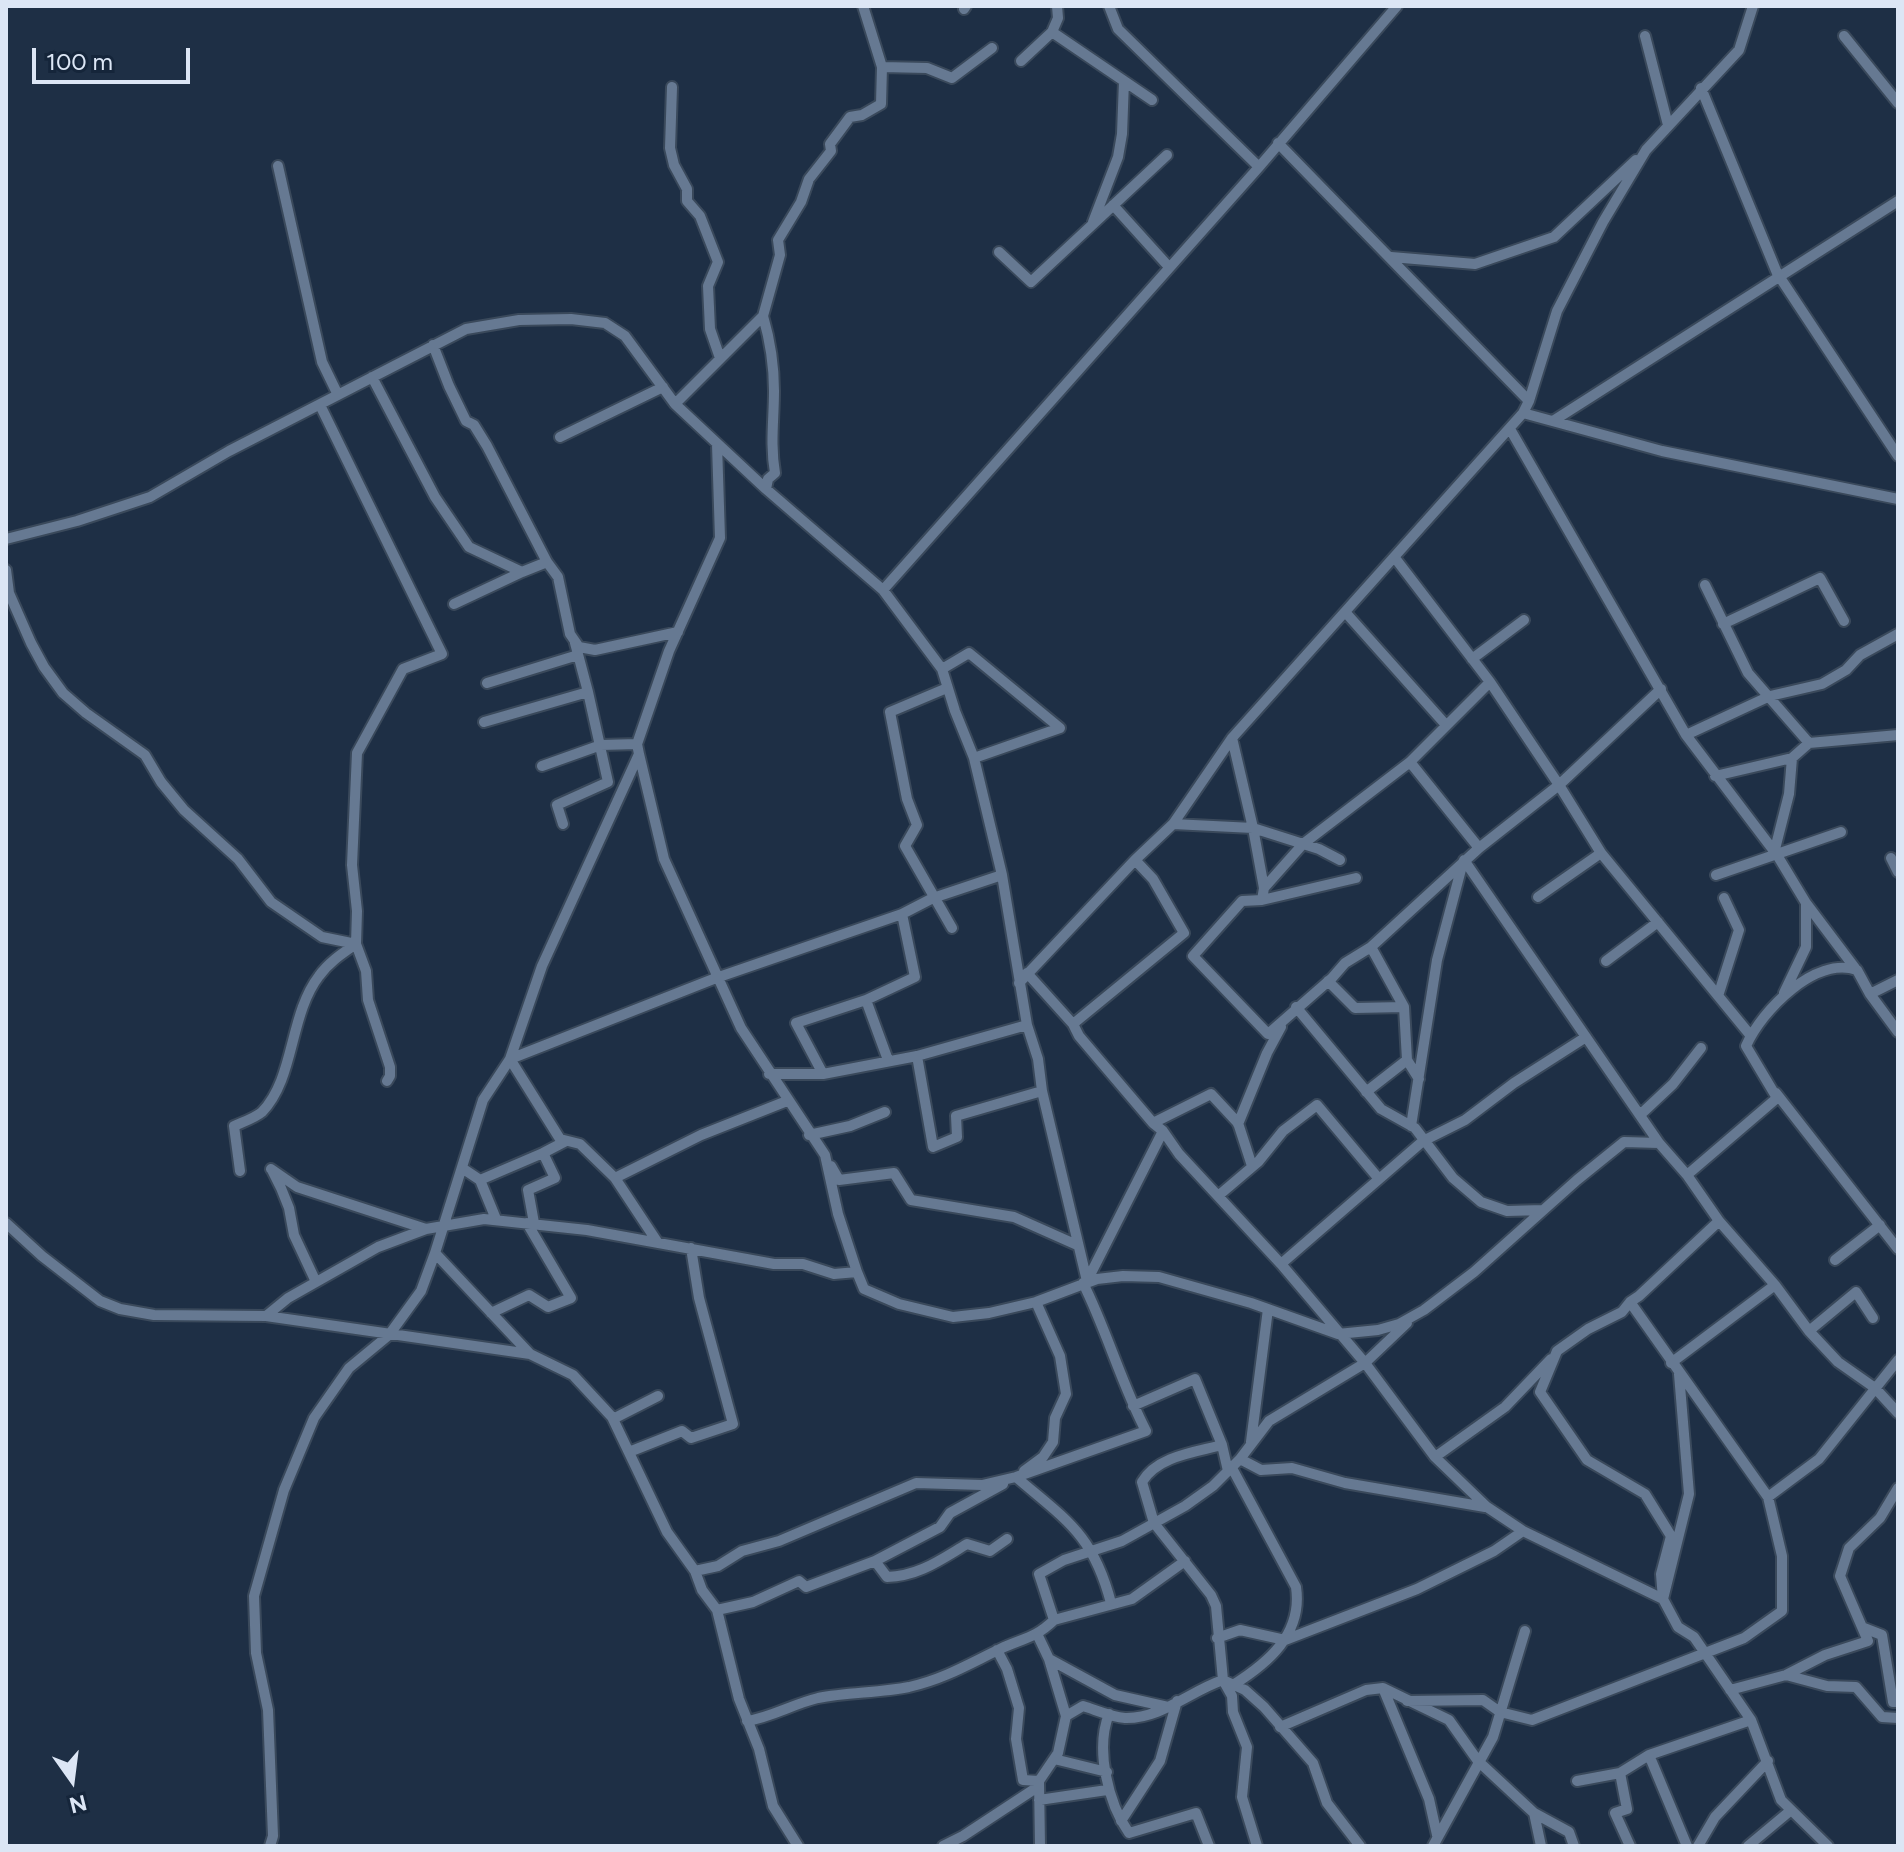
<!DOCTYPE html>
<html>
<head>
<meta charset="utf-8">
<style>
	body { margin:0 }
	#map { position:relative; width:1904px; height:1852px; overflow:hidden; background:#1e2f45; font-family:Figtree,sans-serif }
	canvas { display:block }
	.frame { position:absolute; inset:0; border:8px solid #dce6f5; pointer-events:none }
	.north { position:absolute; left:32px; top:1740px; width:80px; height:80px; -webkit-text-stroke:6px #15253a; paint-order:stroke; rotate:166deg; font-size:22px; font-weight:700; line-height:32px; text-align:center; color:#dce6f5 }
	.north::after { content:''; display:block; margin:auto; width:28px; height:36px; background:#dce6f5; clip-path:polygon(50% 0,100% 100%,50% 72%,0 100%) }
	.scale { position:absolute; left:32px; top:48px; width:158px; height:36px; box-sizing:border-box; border:4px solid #dce6f5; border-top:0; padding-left:10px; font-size:24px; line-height:28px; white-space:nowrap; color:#dce6f5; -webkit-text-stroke:6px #15253a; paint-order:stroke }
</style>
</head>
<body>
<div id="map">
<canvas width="1904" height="1852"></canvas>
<div class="frame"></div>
<div class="north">N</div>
<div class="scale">100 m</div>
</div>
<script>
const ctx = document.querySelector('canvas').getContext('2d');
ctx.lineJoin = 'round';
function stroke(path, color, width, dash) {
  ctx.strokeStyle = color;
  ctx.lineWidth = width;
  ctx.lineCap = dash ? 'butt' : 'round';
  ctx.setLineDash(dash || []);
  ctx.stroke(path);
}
const street = new Path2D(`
	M1109 6 1118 29 1259 167
	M964 9 966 6
	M1052 32 1058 18 1057 6
	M1645 36 1668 125
	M1844 36 1898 103
	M1021 61 1052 32 1152 100
	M882 67 927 68 952 78 992 48
	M672 87 670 148 674 165 687 189V201L700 216 718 262 708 286 710 329 720 358
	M1701 88 1777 273 1898 456
	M1278 143 1529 401
	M278 166 322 362 338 395
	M1113 205 1169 267
	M1093 222 1118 157 1122 134 1124 81
	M999 252 1031 282 1167 155
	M1391 257 1475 264 1554 237 1636 160
	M763 316C770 340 774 366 774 391 774 419 770 444 775 473L768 479 766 489
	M433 345 449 386 466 421 474 425 487 446 547 562
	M372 377 435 497 469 547 522 572 547 562 558 577 570 634 579 647 595 650 678 632
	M675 404 763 316 780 255 778 240 801 202 809 179 831 151 830 144 850 117 862 115 881 104 882 67 863 6
	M1523 413 1662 451 1898 499
	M1553 421 1898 201
	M1510 429 1686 735 1777 855 1806 903 1855 968
	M560 437 663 387
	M6 539 77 521 150 497 229 451 466 329 519 320 571 319 605 323 625 336 675 404 766 489 883 590 1259 167 1397 6
	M1395 558 1490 682 1559 785 1601 853 1751 1036
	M6 570 9 593 31 643 44 667 63 693 86 713 145 755 161 782 184 810 238 859 271 902 322 937 356 944 366 971 368 1000 390 1067V1076L387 1081
	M1705 585 1748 673 1809 743
	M883 590 942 669 955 711 974 758 1002 875 1027 1025 1038 1059 1042 1091 1087 1281
	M454 604 522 572
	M1346 613 1446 725
	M1723 624 1820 578 1844 621
	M1472 659 1524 620
	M942 669 969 653 1060 728 974 758
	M1490 682 1410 762 1303 844 1264 888 1262 900 1242 901 1193 956 1268 1034 1332 978 1345 963 1371 947 1479 848 1559 785 1661 689
	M487 683 578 655
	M947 688 890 712 907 799 917 825 905 846 952 928
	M484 722 588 692 575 643
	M1686 735 1770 696 1822 684 1846 670 1860 655 1898 634
	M1232 738 1253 828 1264 888
	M639 754 664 859 741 1028 825 1155 838 1214 857 1272
	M1410 762 1479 848
	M542 766 601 745 637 744
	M1715 776 1792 758 1809 743 1898 735
	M563 824 557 805 608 782 588 692
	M1173 824 1253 828 1319 849 1340 860
	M1774 853 1789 794 1792 758
	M1891 858 1898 872
	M1464 860 1659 1143
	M1716 875 1841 832
	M1538 897 1601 853
	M1262 900 1356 878
	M1371 947 1404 1007 1407 1060 1419 1079
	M1606 961 1658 922
	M1027 973 1073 1024 1079 1036 1153 1123 1163 1131 1179 1154 1281 1264 1365 1363 1435 1457 1487 1507 1523 1531 1663 1599 1689 1494 1679 1374
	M1328 981 1355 1008 1404 1007
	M1019 983 1135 860 1173 824 1232 738 1523 413 1529 401 1557 311 1603 222 1646 150 1739 50 1753 6
	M1784 993 1806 947V903
	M1870 994 1898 980
	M1718 996 1739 930 1724 898
	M866 1000 888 1060
	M1296 1007 1381 1109 1415 1128 1453 1178 1481 1202 1507 1211 1543 1210
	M1073 1024 1184 933 1153 879 1135 860
	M917 1056 933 1147 957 1137 956 1116 1042 1091
	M510 1059 716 978 902 914 933 898 1002 875
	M510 1059 560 1139 580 1144 615 1178 658 1243
	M769 1074H823L917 1056 1027 1025
	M823 1074 796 1023 866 1000 915 977 902 914
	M1366 1092 1407 1060
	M1776 1093 1898 1249
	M1640 1115 1673 1084 1701 1048
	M1153 1123 1211 1094 1238 1123 1252 1166
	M1238 1124 1267 1053 1281 1027
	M1411 1126 1437 960 1463 862
	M809 1135 850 1126 885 1112
	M831 1166 839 1180 894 1173 911 1200 1014 1217 1077 1245
	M462 1168 480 1180 496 1219
	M271 1169 297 1187 426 1229
	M272 1170 281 1188 289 1208 294 1235 316 1282
	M240 1171 234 1126C243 1122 255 1118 262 1112 295 1078 289 1015 319 976 329 962 343 953 356 944L357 911 352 865 357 753 403 669 442 654 320 405
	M1687 1175 1719 1221 1775 1285 1809 1331 1838 1362 1875 1388 1898 1413
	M615 1178 701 1135 787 1101
	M480 1180 543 1153 566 1141
	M1218 1196 1258 1162 1283 1131 1317 1105 1379 1179
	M1719 1221 1639 1296 1630 1302 1622 1312 1588 1329 1557 1351 1540 1392 1587 1460 1645 1494 1671 1536 1661 1574 1663 1599 1678 1627 1694 1637 1751 1720 1781 1800 1828 1846
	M6 1223 42 1256 100 1301 120 1309 154 1315 266 1316 288 1298 378 1247 426 1229 484 1219 587 1230 774 1264H803L834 1274 857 1272 864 1289 899 1304 953 1317 989 1313 1036 1302 1097 1279 1123 1276 1159 1277 1251 1303 1338 1334 1378 1330 1399 1324 1424 1310 1474 1272 1577 1180 1624 1142 1659 1143 1687 1175 1777 1098 1746 1046C1762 1010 1815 956 1857 970L1870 994 1898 1032
	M534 1223 528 1190 555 1178 543 1153
	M1835 1260 1880 1225
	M1281 1264 1423 1141 1465 1120 1514 1083 1586 1037
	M1087 1281 1163 1131
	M491 1313 529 1295 548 1307 571 1298 527 1223
	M266 1316 530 1354 573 1375 612 1417 667 1532 695 1571 702 1590 717 1610 739 1699 759 1749 773 1806 798 1846
	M1809 1331 1856 1292 1873 1318
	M530 1354 435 1253 483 1100 510 1059 542 966 639 754 637 744 669 651 720 538 717 444
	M1671 1363 1775 1285
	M1133 1406 1195 1379 1222 1445
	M613 1419 658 1396
	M1251 1442 1268 1309
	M629 1452 682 1431 691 1438 733 1424 699 1298 691 1248
	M1435 1457 1505 1407 1551 1359
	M1240 1459 1261 1470 1292 1468 1345 1483 1485 1507
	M1232 1468 1296 1587C1303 1634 1268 1663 1233 1685
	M1024 1471 1043 1457 1053 1442 1055 1418 1066 1394 1060 1356 1036 1302
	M1228 1471 1222 1445C1196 1452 1157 1456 1142 1482L1154 1523 1211 1595 1216 1606 1223 1680 1245 1690 1264 1707 1313 1763 1327 1803 1360 1846
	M1016 1477C1066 1520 1093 1534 1111 1603
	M1768 1497 1819 1459 1898 1360
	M875 1561 887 1577C919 1576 940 1560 967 1544L990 1551 1007 1539
	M695 1571 718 1566 742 1551 779 1541 916 1483 982 1485 1016 1477 1146 1431C1121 1383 1107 1331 1083 1283
	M717 1610 753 1602 799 1581 806 1587 875 1561 940 1527 950 1513 1003 1484
	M1054 1620 1132 1599 1185 1561
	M1864 1628 1882 1635 1893 1702H1898
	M1038 1636 1049 1659 1066 1716 1058 1753 1039 1781 1040 1846
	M1217 1638 1240 1630 1285 1640 1417 1589 1494 1551 1523 1531
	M997 1650 1007 1669 1019 1708 1016 1739 1023 1780 1039 1781
	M1049 1659 1115 1695 1168 1707
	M1786 1675 1827 1686 1856 1687 1882 1717 1898 1718
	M1383 1688 1429 1799 1437 1835
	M1730 1690 1786 1675 1825 1655 1868 1641 1840 1576 1849 1548 1880 1518 1898 1488
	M1407 1701 1483 1700 1500 1712 1532 1720 1744 1638 1782 1611V1556L1768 1497 1630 1302
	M1109 1714C1095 1749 1108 1803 1129 1833L1196 1813 1209 1846
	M1066 1716 1083 1706C1096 1710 1111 1717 1125 1718 1161 1719 1190 1691 1223 1680L1232 1696 1233 1712 1247 1747 1242 1797 1257 1846
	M747 1721C772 1717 793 1704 818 1698 848 1692 879 1693 909 1687 944 1679 969 1664 1000 1649 1023 1638 1034 1639 1054 1620L1039 1574 1064 1560 1122 1541 1185 1506 1213 1486 1240 1459 1269 1421 1365 1363 1407 1323
	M1280 1727 1366 1690 1383 1688 1449 1720 1478 1761 1534 1813 1569 1832 1574 1846
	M1649 1755 1687 1846
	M1054 1759 1107 1772
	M1620 1773 1627 1809 1615 1813 1630 1846
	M1577 1781 1620 1773 1649 1755 1751 1720
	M1039 1800 1107 1790
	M1534 1813 1541 1846
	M1121 1821 1160 1761 1177 1701
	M270 1846 273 1836 268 1710 256 1653 254 1596 284 1490 314 1418 349 1368 389 1335 421 1291 435 1253
	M943 1846 963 1836 1039 1786
	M1433 1846 1493 1737 1525 1631
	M1698 1846 1715 1817 1768 1761
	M1748 1846 1790 1811`);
stroke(street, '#3a495b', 14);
stroke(street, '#667992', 10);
</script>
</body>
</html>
